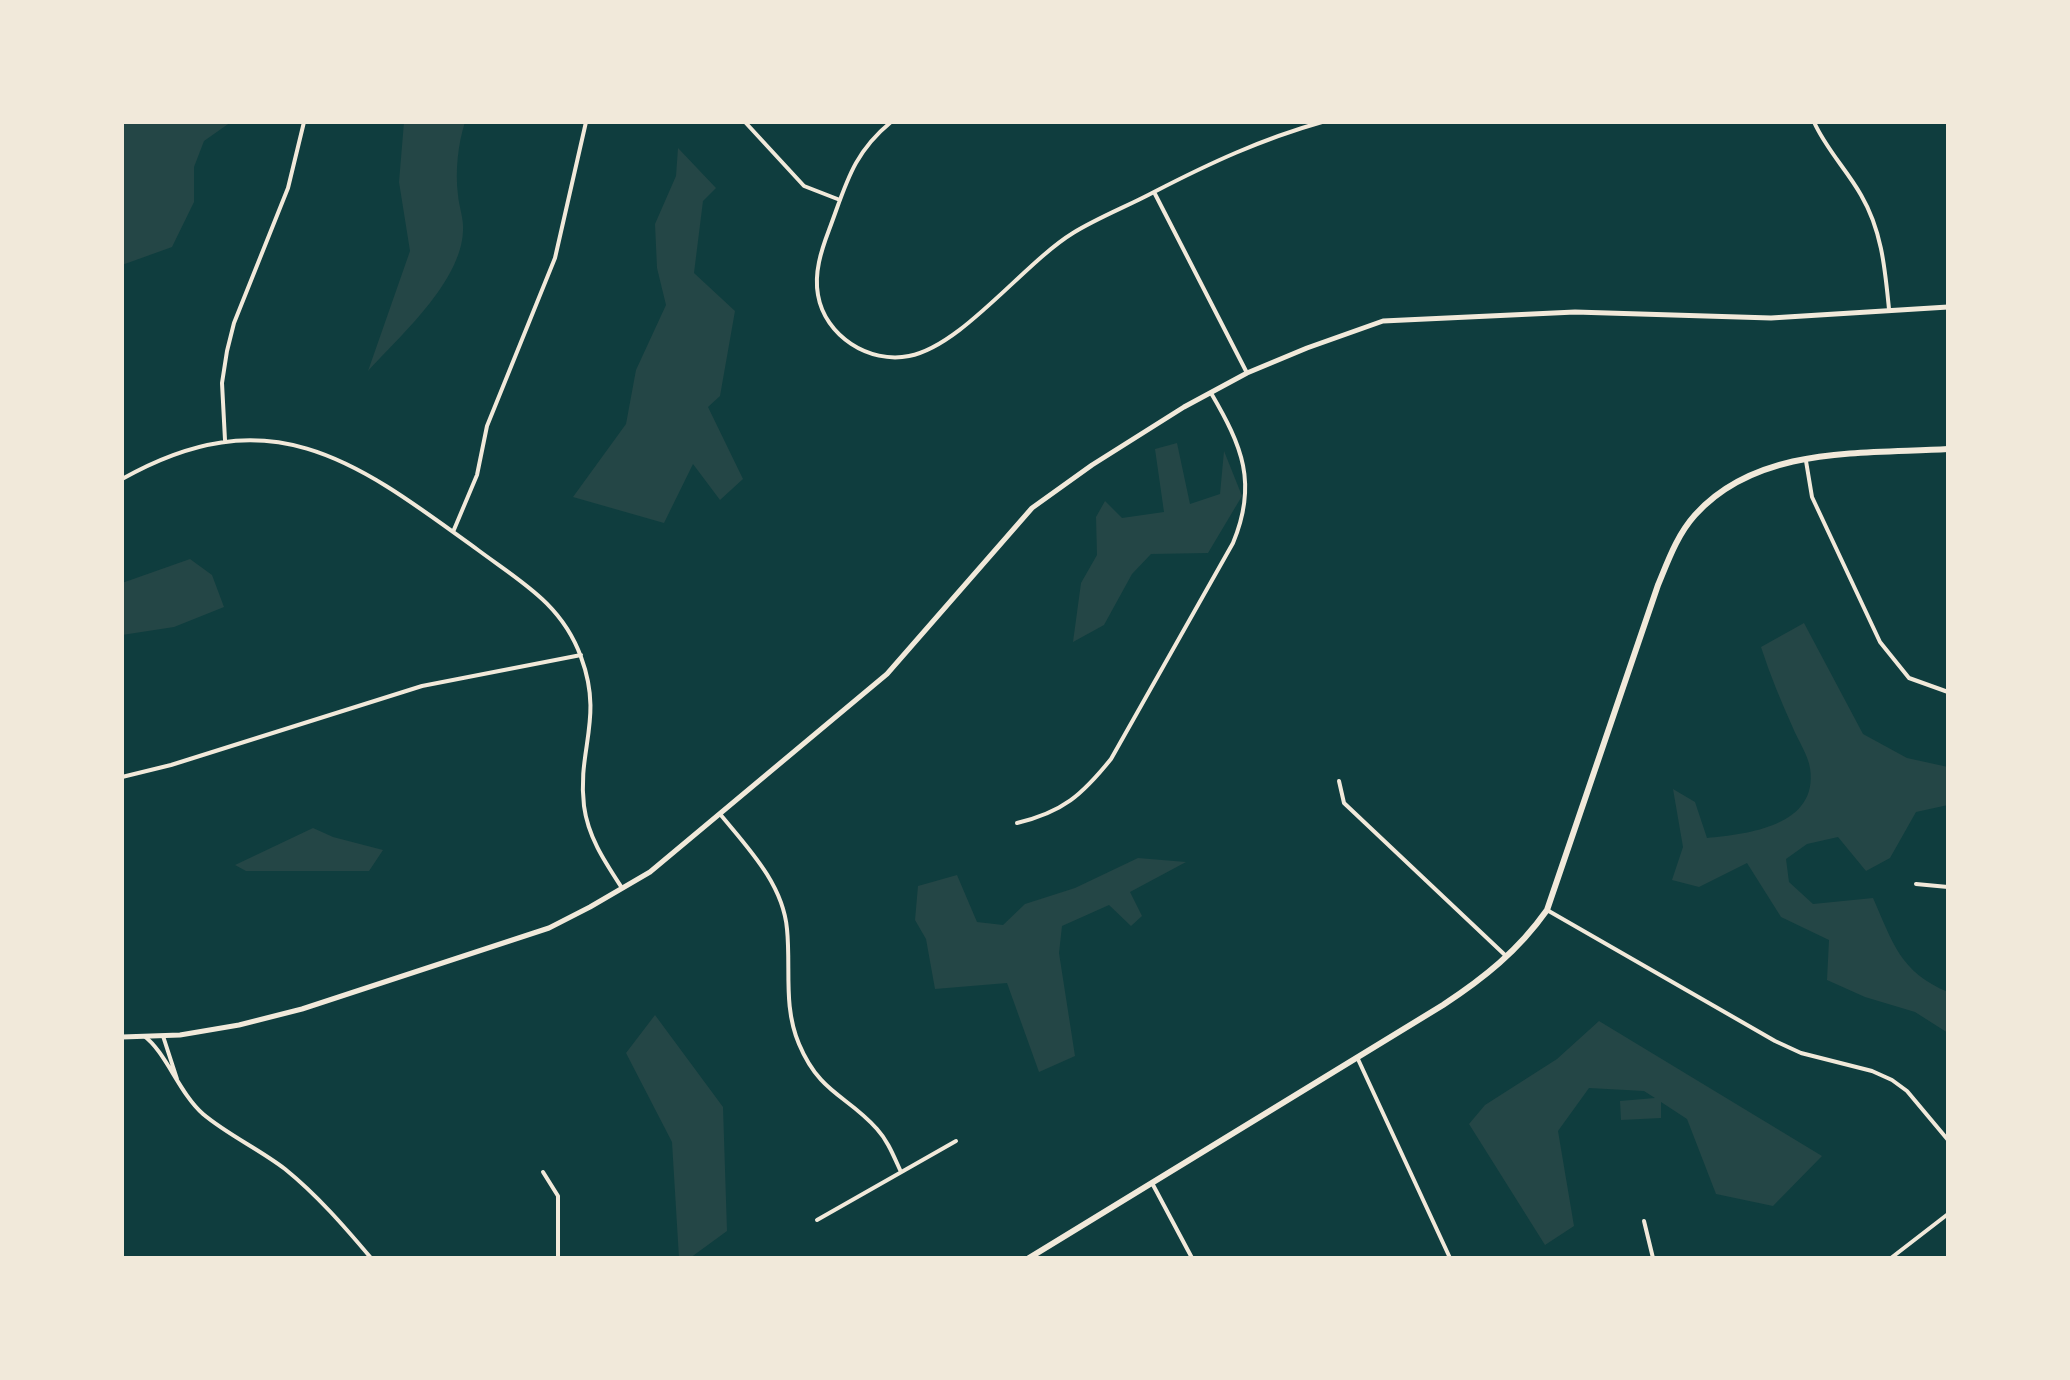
<!DOCTYPE html>
<html>
<head>
<meta charset="utf-8">
<style>
	body { margin:0 }
	#map { position:relative; width:2070px; height:1380px; overflow:hidden; background:#0f3d3e; font-family:"Source Sans 3",sans-serif }
	canvas { display:block }
	.frame { position:absolute; inset:0; border:124px solid #f1e9da; pointer-events:none }
</style>
</head>
<body>
<div id="map">
<canvas width="2070" height="1380"></canvas>
<div class="frame"></div>
</div>
<script>
const ctx = document.querySelector('canvas').getContext('2d');
ctx.lineJoin = 'round';
function paint(path, color) {
  ctx.fillStyle = color;
  ctx.fill(path, 'evenodd');
}
function stroke(path, color, width, dash) {
  ctx.strokeStyle = color;
  ctx.lineWidth = width;
  ctx.lineCap = dash ? 'butt' : 'round';
  ctx.setLineDash(dash || []);
  ctx.stroke(path);
}
paint(new Path2D(`
	M122 122H231L204 141 194 167V202L172 247 122 265Z
	M404 122H465C458 144 455 171 458 195 459 207 464 219 463 231 461 282 400 336 368 371L410 251 399 182Z
	M678 148 716 188 703 201 694 273 735 311 720 396 708 407 743 479 720 500 693 464 664 523 573 497 626 424 636 370 666 305 657 268 655 224 676 176Z
	M1177 443 1190 504 1220 494 1224 451 1242 496 1208 553 1151 554 1132 574 1104 625 1073 642 1081 583 1097 555 1096 517 1105 501 1122 518 1164 512 1155 449Z
	M190 559 212 575 224 607 174 627 122 635V583Z
	M1804 623 1863 734 1907 758 1948 767V805L1916 812 1890 858 1866 871 1838 837 1807 844 1786 859 1789 882 1813 904 1873 898C1893 943 1900 972 1948 992V1033L1915 1012 1865 997 1827 980 1829 940 1781 917 1747 863 1699 887 1672 880 1683 847 1673 789 1695 802 1707 838C1748 834 1819 826 1810 768 1808 755 1798 740 1793 728 1781 701 1770 675 1761 647Z
	M313 828 333 837 383 850 369 871H246L235 865Z
	M1138 858 1186 862 1130 892 1142 916 1131 926 1109 905 1062 926 1059 953 1075 1056 1039 1072 1007 983 935 989 926 939 915 920 918 886 957 875 977 922 1003 925 1025 904 1075 888Z
	M655 1015 723 1107 727 1231 690 1258H679L672 1142 626 1053Z
	M1599 1021 1822 1156 1773 1206 1716 1194 1687 1119 1661 1102V1118L1621 1120 1620 1101 1655 1098 1644 1091 1589 1088 1558 1131 1574 1226 1545 1245 1469 1124 1485 1105 1557 1059Z`), '#244646');
stroke(new Path2D(`
	M745 122 804 186 840 200
	M891 122C852 154 846 185 829 230 821 251 814 273 818 295 825 336 869 364 909 356 962 346 1024 263 1073 233 1099 217 1128 206 1154 192 1210 163 1262 139 1322 122
	M1814 122C1826 149 1847 170 1861 195 1882 231 1885 269 1889 309
	M1154 192 1247 373
	M225 440 222 383 227 351 234 323 288 188 304 122
	M1806 461 1812 497 1880 642 1909 678 1948 692
	M122 479C271 395 356 461 478 550 521 582 562 604 581 657 604 719 577 749 584 806 588 837 605 862 622 888
	M453 532 477 475 487 426 555 258 586 122
	M122 777 171 765 422 686 581 655
	M1339 781 1344 803 1506 956
	M720 814C748 848 783 884 787 929 791 969 783 1006 799 1044 820 1094 847 1095 877 1129 888 1141 894 1157 901 1172
	M1017 823C1063 812 1082 795 1111 759L1233 543C1258 483 1242 446 1211 393
	M1916 884 1948 887
	M1547 910 1775 1041 1801 1053 1872 1071 1892 1080 1907 1091 1948 1140
	M144 1036C166 1052 179 1093 203 1114 228 1135 259 1149 285 1169 317 1195 344 1226 371 1258
	M163 1036 177 1079
	M1357 1057 1450 1258
	M543 1172 558 1196V1258
	M1152 1183 1192 1258
	M817 1220 956 1141
	M1644 1221 1653 1258
	M1891 1258 1948 1214`), '#f1e9da', 4);
stroke(new Path2D(`
	M122 1037 180 1035 239 1025 302 1009 549 928 590 907 650 872 887 674 1032 508 1092 465 1184 407 1247 373 1307 348 1383 321 1575 312 1771 318 1948 307`), '#f1e9da', 5);
stroke(new Path2D(`
	M1029 1258 1443 1005C1484 978 1518 951 1547 910L1658 585C1668 561 1677 535 1695 515 1758 445 1863 454 1948 449`), '#f1e9da', 6);
</script>
</body>
</html>
